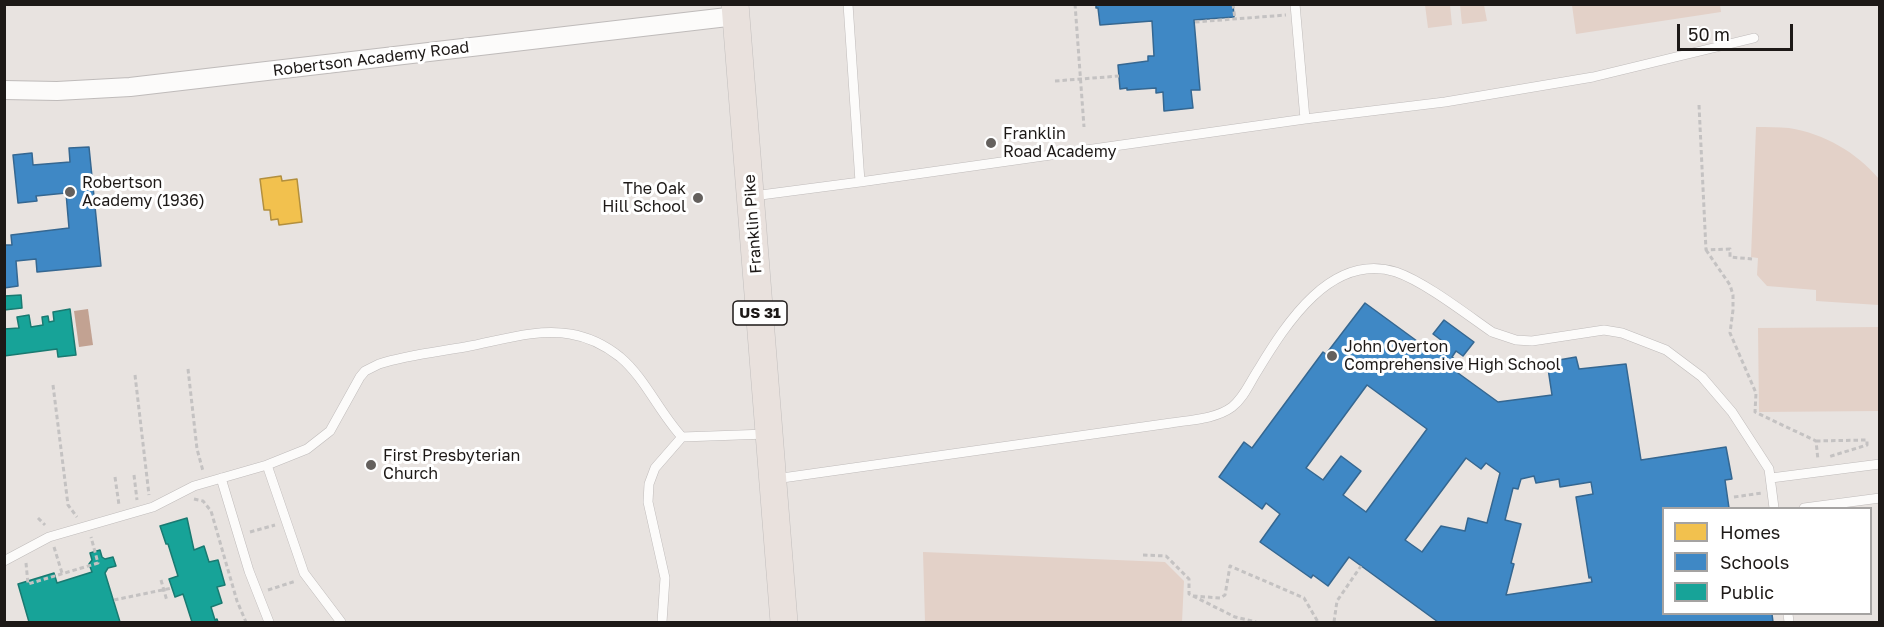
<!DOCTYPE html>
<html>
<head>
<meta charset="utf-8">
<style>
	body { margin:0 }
	#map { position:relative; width:1884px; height:627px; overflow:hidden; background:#e8e3e0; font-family:"Golos Text",sans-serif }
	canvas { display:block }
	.frame { position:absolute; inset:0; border:6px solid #1d1917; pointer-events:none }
	.legend { position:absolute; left:1662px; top:507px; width:210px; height:108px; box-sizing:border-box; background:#fff; border:2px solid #a5a3a2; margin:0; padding:8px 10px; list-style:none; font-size:18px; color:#1d1917 }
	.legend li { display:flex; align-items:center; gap:12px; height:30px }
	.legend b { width:30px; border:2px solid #a5a3a2 }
	.scale { position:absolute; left:1677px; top:24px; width:116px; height:27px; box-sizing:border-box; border:3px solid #1d1917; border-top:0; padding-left:8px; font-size:18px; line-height:21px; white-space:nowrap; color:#1d1917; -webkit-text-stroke:4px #fff; paint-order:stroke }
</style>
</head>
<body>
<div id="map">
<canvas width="1884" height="627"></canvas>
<div class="frame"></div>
<ul class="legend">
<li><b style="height:16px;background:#f2c14e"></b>Homes</li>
<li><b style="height:16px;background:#3f88c5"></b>Schools</li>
<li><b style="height:16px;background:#17a398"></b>Public</li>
</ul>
<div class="scale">50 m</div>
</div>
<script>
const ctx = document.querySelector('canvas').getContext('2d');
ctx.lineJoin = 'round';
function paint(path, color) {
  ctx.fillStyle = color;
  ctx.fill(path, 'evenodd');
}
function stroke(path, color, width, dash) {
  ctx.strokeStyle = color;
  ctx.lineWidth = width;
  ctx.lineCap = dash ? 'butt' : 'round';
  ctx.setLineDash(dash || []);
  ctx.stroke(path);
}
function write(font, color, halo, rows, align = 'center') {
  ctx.font = font + ' "Golos Text",sans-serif';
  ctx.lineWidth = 6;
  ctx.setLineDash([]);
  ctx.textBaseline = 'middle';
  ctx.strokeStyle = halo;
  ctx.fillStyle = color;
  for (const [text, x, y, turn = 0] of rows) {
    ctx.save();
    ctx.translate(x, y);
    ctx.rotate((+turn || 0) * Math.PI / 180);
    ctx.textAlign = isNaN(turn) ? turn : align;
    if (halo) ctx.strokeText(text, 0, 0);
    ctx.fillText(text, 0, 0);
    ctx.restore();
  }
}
paint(new Path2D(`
	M1425 5H1450L1452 25 1428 28Z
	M1460 5H1484L1487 21 1462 24Z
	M1720 5 1721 12 1576 34 1572 5Z
	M1756 127C1767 127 1779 127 1789 128 1825 134 1856 152 1879 179V305L1816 301V290L1767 286 1757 275 1758 258 1751 257Z
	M1879 327V411L1759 412 1758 328Z
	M923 552 1165 562 1184 581 1182 622H925Z`), '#e3d1c8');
paint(new Path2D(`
	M88 309 93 345 79 347 74 311Z`), '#c2a292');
const homes = new Path2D(`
	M281 176 282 181 297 179 302 222 279 225 278 219 271 220 270 210H264L260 179Z`);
paint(homes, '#f2c14e');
stroke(homes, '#b28f3e', 1.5);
const schools = new Path2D(`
	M1096 4H1233L1234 17 1194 20 1200 90H1191L1193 108 1164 111 1163 92 1156 93V88L1127 90V88L1120 89 1118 65 1148 61V56H1154L1152 21 1100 25 1098 8H1096Z
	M89 147 101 266 37 272 36 259 16 261 18 286 4 288V245H12L11 235 69 228 66 193 36 196 37 201 18 203 13 155 32 153 33 165 70 162 69 148Z
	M1365 303 1432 352 1441 340 1433 334 1444 320 1474 342 1463 356 1456 351 1452 357 1464 366 1458 373 1498 402 1552 395 1547 362 1576 357 1579 369 1626 364 1641 460 1726 447 1732 479 1725 480 1729 508H1664V614H1772L1773 622H1438L1349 557 1328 586 1313 575 1311 578 1260 542 1280 514 1266 503 1262 509 1219 477 1244 442 1252 448 1323 352 1326 354ZM1367 385 1427 429 1366 512 1343 495 1361 471 1341 456 1323 480 1306 468ZM1466 458 1481 469 1486 463 1500 473 1487 523 1468 518 1465 531 1441 526 1422 552 1405 540ZM1534 476 1536 483 1559 479 1560 487 1591 482 1593 494 1576 497 1589 578 1591 577 1592 582 1506 595 1514 564 1511 563 1521 524 1505 520 1513 488 1518 489 1521 479Z`);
paint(schools, '#3f88c5');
stroke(schools, '#356791', 1.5);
const public = new Path2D(`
	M21 295 22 308 4 310V296Z
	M70 309 76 355 58 357 57 349 4 356V329L19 328 17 317 29 315 31 327 43 325 42 317 48 316 49 322 54 321 53 312Z
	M187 518 194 550 204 546 209 562 218 560 225 585 217 587 222 603 211 607 215 620 217 619 218 622H192L183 594 175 597 169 579 178 576 168 544H166L160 526Z
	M100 550 102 557 105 559 113 557 116 566 108 568 105 573 120 622H29L18 584 54 573 57 583 92 572 89 564 92 560 90 553Z`);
paint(public, '#17a398');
stroke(public, '#197a71', 1.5);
const lane = new Path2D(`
	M1305 119 1445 102 1593 77 1754 38
	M860 182 1305 119 1295 4
	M753 196 860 182 848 4
	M682 437 767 434
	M267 465 304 573 341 622
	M221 478 249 571 269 622
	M1771 478 1880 464
	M775 479 1171 423C1190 420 1216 419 1232 407 1244 398 1250 382 1258 370 1286 324 1331 252 1396 272 1425 282 1466 314 1492 332L1516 340 1532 341 1604 330 1622 333 1666 350 1702 377 1732 412 1769 469 1774 508
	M1804 508 1880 498
	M4 561 49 537 153 507 194 486 267 465 307 449 330 431 360 377 365 371 379 364C407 355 437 352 465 347 499 341 536 328 570 334 589 337 605 345 620 357 645 378 659 412 682 437L655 468 649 484 648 502 665 578 662 622
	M1788 614 1789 622`);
const street = new Path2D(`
	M4 90 57 91 130 87 736 16`);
const primary = new Path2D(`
	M735 4 784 622`);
stroke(lane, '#bfbbba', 10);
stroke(street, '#bfbbba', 20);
stroke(primary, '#c1bebd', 28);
stroke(new Path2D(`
	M1075 4 1084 127
	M1233 4 1235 19
	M1195 22 1286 15
	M1055 81 1119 76
	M1699 105 1706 250 1730 249V257L1752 259
	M1706 250 1730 285 1733 295V310L1730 333 1756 393 1755 412 1816 441 1818 460
	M188 369 197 449 203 471
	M135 375 149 495
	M53 385 68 505 77 517
	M1816 441 1867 440V445L1828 457
	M134 475 137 500
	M115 477 119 505
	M1734 497 1762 493
	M194 499 203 501 211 511 237 601 246 622
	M38 518 45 525
	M250 532 275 525
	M54 547 62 573
	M1143 555 1166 556 1189 579V594L1235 617 1256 622
	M26 563 28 584 98 563 91 537
	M161 580 167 601
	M268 590 296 581
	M1193 596 1220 598 1225 595 1230 566 1304 598 1318 622
	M114 600 172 588
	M1334 622 1337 601 1361 566`), '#c4c2c2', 3, [4.5, 3]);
stroke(lane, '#fcfbfa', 9);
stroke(street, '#fcfbfa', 18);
stroke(primary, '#e9e1dd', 27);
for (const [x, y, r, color] of [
	[991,143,6,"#64605d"],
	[70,192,6,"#64605d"],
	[698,198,6,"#64605d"],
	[1332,356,6,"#64605d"],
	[371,465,6,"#64605d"]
]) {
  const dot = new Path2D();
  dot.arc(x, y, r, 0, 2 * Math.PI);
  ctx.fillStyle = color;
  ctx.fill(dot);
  stroke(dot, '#fff', 2);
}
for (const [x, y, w] of [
	[760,313,54]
]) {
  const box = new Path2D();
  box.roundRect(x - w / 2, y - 12, w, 24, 4.5);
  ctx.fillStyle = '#fff';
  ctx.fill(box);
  stroke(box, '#1d1917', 1.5);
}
write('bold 15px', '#1d1917', null, [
	["US 31",760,313]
]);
write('16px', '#1d1917', '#fff', [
	["Robertson Academy Road",371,59,-7],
	["Franklin Pike",753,224,-94]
]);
write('16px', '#1d1917', '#fff', [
	["Franklin",1003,134],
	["Road Academy",1003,152],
	["Robertson",82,183],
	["Academy (1936)",82,201],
	["The Oak",686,189,"right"],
	["Hill School",686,207,"right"],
	["John Overton",1344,347],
	["Comprehensive High School",1344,365],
	["First Presbyterian",383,456],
	["Church",383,474]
], 'left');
</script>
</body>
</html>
